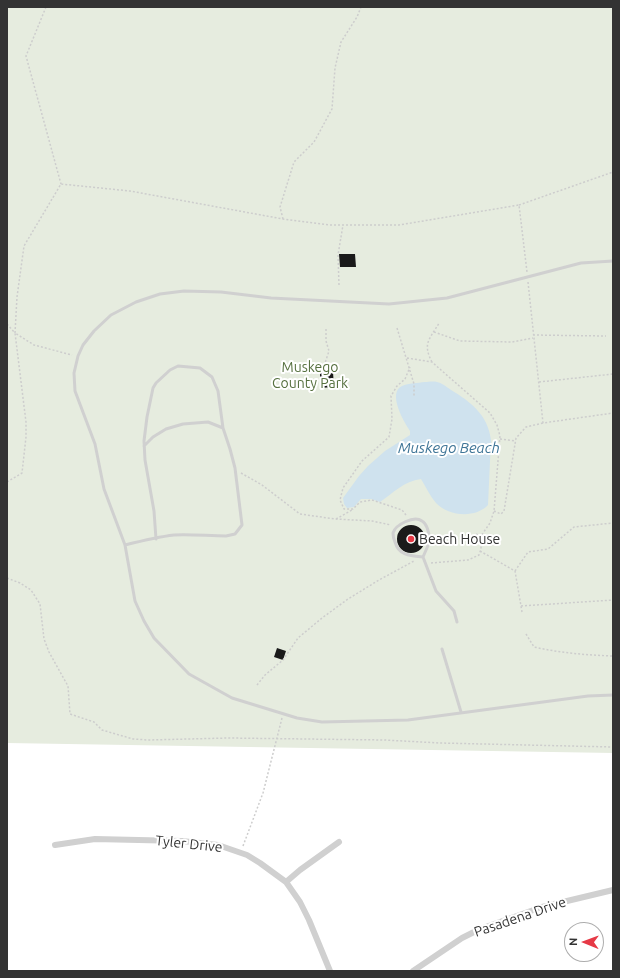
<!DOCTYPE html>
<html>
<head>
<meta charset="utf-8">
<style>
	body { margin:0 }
	#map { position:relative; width:620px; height:978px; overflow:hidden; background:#fff; font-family:Ubuntu,sans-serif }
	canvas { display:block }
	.frame { position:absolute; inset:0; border:8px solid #333; pointer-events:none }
	.north { position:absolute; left:564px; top:922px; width:40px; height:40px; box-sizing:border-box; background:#fff; border:1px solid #adadad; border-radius:50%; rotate:271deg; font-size:11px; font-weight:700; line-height:16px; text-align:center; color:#333 }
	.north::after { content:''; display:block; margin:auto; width:14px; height:18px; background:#e63946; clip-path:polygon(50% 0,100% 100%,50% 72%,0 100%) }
</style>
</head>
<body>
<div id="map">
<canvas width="620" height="978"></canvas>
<div class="frame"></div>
<div class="north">N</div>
</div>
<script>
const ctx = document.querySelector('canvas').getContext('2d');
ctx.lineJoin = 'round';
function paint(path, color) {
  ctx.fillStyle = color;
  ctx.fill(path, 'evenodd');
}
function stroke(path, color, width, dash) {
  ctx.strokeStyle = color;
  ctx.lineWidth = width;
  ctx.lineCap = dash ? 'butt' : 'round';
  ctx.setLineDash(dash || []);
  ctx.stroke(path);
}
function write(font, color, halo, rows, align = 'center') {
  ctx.font = font + ' Ubuntu,sans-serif';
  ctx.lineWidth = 4;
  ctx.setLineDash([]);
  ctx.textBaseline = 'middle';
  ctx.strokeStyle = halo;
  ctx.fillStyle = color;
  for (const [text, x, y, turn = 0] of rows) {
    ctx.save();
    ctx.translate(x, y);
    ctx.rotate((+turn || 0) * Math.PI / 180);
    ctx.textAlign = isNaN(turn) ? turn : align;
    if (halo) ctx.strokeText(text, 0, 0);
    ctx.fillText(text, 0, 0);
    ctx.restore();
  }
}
paint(new Path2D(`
	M7 7H613V753L7 743Z`), '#e6ecdf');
paint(new Path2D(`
	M425 382C428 382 433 381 437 382 442 383 447 387 451 390 471 402 488 415 491 440L488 505C476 518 449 517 436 503 430 496 426 487 421 479 404 481 393 493 380 502L371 499H361L354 507 347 508 344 504 343 498 359 476 368 466 385 451 410 435V431C404 422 387 393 402 386 409 383 417 383 425 382Z`), '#cfe2ee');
paint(new Path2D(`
	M339 254H355L356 267H340Z
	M320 372H333L334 387 320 388Z
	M397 539a14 14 0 1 1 28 0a14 14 0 1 1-28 0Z
	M277 648 286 651 283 660 274 657Z`), '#1a1a1a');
stroke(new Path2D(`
	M46 7 26 56 61 184
	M519 205 613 172
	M283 219 280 207 294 162 314 142 332 109 335 68 341 42 357 17 361 7
	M528 282 543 423 613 413
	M339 285 338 255 343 225
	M7 324 15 333
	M397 328 414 384V396
	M326 329V341L329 351 325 363 326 372
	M434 332 460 341 512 342 533 338
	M15 333 17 297 24 246 61 184 130 191 283 219 329 225H399L519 205 527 272
	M533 335 606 336
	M407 358 432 362 441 370 490 413 497 425 500 436 494 511 490 523 481 536
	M432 362C422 343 430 339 439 323
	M539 382 613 374
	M500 439 516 441
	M241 473 262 485 300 514 335 519 372 521 391 525
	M7 482 22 473 26 437V422L15 333 34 345 72 355
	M494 511 501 514 504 511 516 438 526 427 543 423
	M406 515 402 510 372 500 360 502 353 509H344L340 500 343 488 362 461 389 437 392 419 391 396 397 386 405 379 410 367
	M336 519 352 510
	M480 551 515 571 522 612
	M431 563 468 560 479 555 481 549V536L476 534
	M515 571 528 552 548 549 574 527 613 523
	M7 578 20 583 31 590 40 604 44 639 49 652 68 686 70 714 94 722 102 730 133 739 148 740 229 738 384 740 440 743 613 747
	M521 606 613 600
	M526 634 534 647C560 653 586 655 613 656
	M257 685 265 675 283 660 298 638 322 618 348 599 379 580 414 561
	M243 846 263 793 282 718`), '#cdcdcd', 1.5, [2, 2]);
stroke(new Path2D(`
	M613 261 581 263 447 298 389 304 271 298 221 292 184 291 160 294 136 302 111 315 94 331 83 345 78 356 74 373 75 391 95 444 104 489 125 545 135 601 144 621 154 638 189 674 232 698 297 718 322 722 408 720 588 696 613 695
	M144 446 153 437 166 429 183 424 208 422 223 428
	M125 545C141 541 157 537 174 535 191 534 209 536 226 536L235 534 242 525 235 468 230 449 223 428 218 391 212 377 200 368 178 366 170 370 156 383 153 388 147 417 144 441 145 460 154 511 156 539
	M423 557C411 556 399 556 395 542 394 540 393 536 393 533 395 525 414 515 422 521 428 524 429 535 430 541L423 557 436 591 454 611 457 622
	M442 649 461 712`), '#d0d0d0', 3);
stroke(new Path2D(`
	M55 845 95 839 182 841 218 845 247 855 260 863 286 882 300 902 309 920 330 971
	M286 882 300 870 339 842
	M413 971 462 938 480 929 542 907 613 890`), '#d0d0d0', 6);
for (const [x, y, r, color] of [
	[411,539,4,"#e63946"]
]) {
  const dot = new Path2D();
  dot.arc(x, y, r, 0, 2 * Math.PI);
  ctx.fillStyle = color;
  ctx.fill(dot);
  stroke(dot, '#fff', 1.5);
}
write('14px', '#56703f', '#fff', [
	["Muskego",310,367],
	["County Park",310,383]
]);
write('14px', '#333', '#fff', [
	["Beach House",419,539]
], 'left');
write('14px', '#333', '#fff', [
	["Tyler Drive",189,844,6],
	["Pasadena Drive",520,917,-19]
]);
write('italic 15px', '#3f7597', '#fff', [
	["Muskego Beach",449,448]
]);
</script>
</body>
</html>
